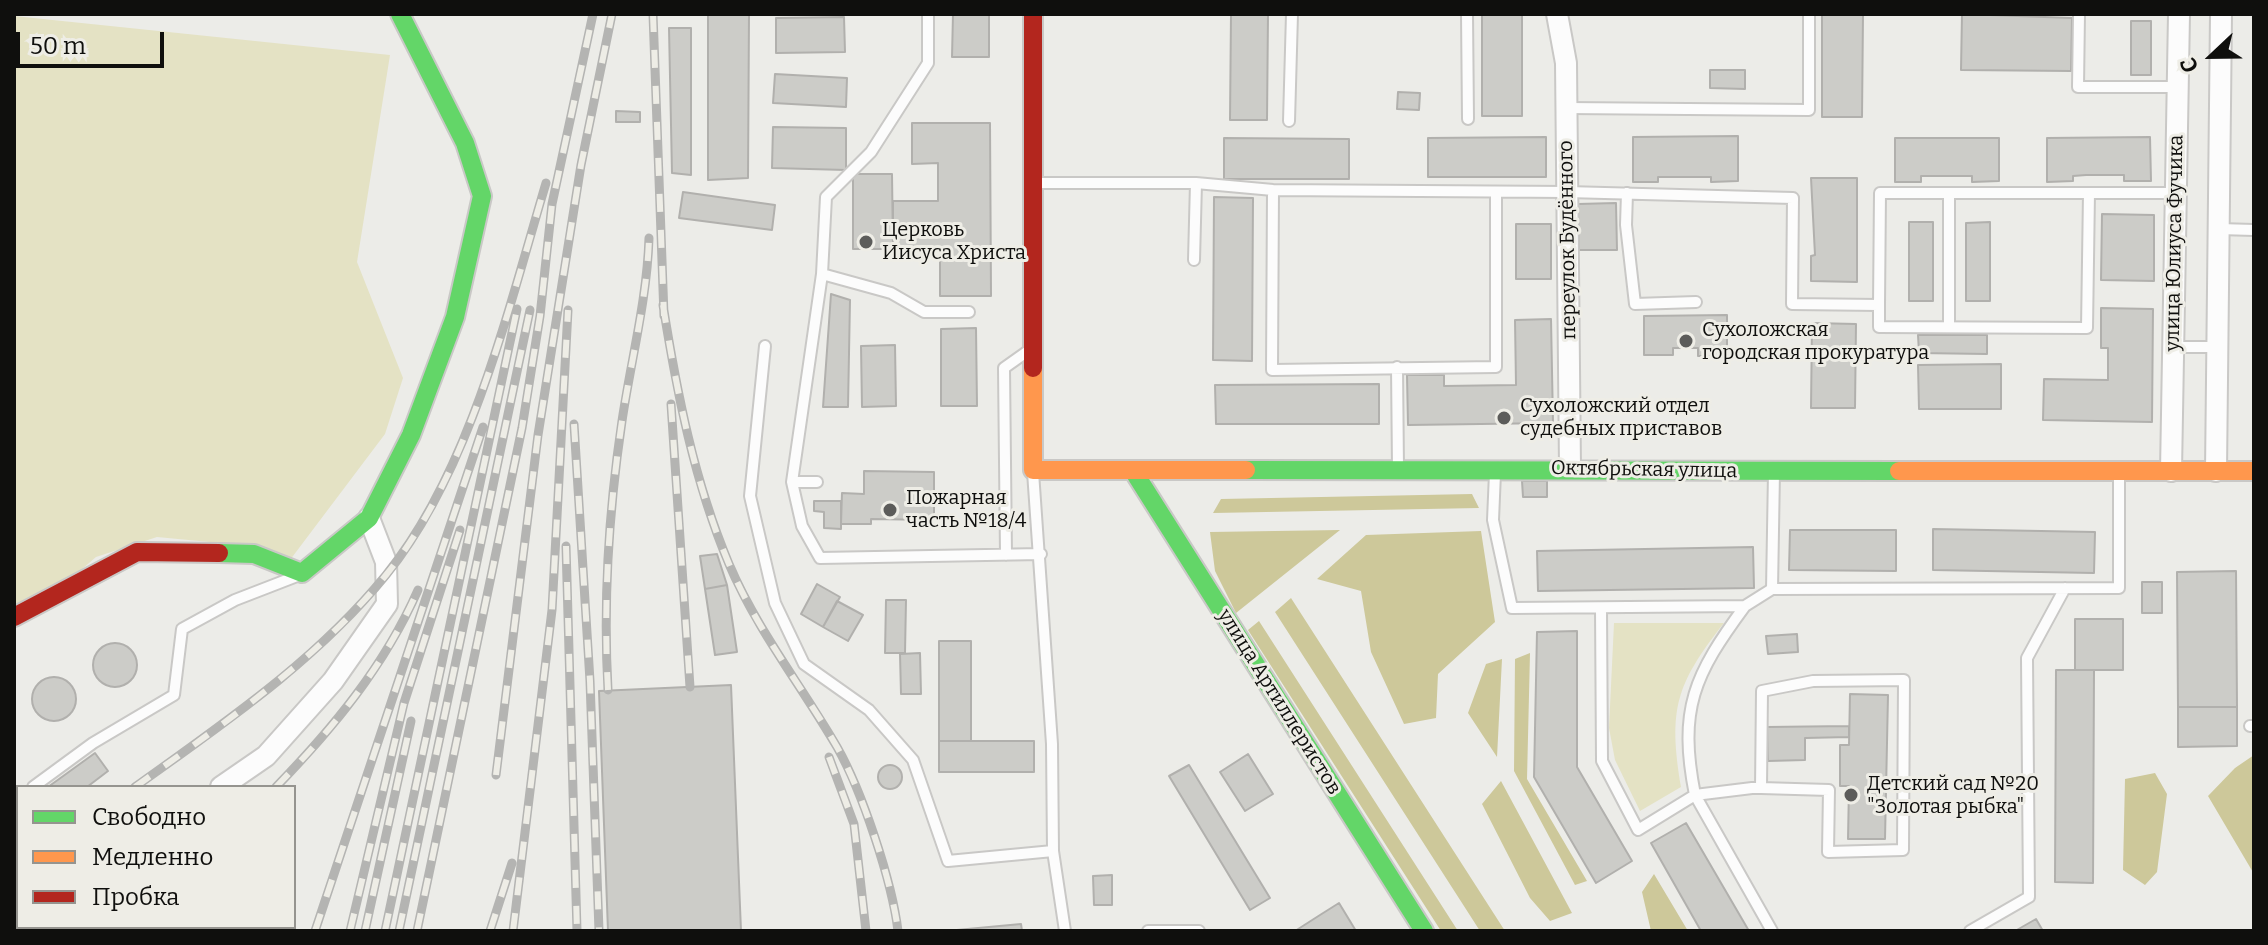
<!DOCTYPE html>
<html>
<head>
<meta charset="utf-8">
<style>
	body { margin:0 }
	#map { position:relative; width:2268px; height:945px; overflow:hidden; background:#ecece8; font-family:Bitter,serif }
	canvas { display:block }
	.frame { position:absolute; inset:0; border:16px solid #0f0f0d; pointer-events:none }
	.legend { position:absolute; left:16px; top:785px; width:280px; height:144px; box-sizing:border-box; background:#eeede6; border:2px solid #95948f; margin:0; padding:10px 14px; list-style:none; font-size:24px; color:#0f0f0d }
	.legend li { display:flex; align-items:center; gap:16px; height:40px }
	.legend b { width:40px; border:2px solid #95948f }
	.north { position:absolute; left:2172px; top:16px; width:80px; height:80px; -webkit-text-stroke:6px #eeede6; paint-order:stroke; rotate:248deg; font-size:22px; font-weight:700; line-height:32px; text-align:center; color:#0f0f0d }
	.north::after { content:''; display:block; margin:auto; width:28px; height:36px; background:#0f0f0d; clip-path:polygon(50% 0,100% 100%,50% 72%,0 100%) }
	.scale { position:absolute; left:16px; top:32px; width:148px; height:36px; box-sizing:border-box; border:4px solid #0f0f0d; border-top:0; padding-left:10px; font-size:24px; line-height:28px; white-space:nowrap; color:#0f0f0d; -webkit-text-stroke:6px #eeede6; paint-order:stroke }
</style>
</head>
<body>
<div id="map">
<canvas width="2268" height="945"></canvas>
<div class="frame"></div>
<ul class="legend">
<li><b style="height:10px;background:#63d668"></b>Свободно</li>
<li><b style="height:10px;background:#ff974d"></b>Медленно</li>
<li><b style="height:10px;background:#b3261e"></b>Пробка</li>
</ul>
<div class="north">С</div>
<div class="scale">50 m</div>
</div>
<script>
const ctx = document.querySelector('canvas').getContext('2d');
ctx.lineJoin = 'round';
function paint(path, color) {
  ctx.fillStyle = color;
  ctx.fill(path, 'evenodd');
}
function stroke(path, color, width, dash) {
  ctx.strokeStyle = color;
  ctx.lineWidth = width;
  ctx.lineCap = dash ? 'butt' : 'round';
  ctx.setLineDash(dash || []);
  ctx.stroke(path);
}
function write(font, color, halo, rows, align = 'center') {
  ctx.font = font + ' Bitter,serif';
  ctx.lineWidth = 6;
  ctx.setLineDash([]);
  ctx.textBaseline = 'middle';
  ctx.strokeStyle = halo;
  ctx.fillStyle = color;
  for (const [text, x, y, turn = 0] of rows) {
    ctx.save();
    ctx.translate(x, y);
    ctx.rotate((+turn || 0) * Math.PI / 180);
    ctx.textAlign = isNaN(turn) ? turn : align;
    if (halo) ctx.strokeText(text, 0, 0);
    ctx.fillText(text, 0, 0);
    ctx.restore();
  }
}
paint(new Path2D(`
	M14 16 390 55 357 262 403 378 385 434 290 560 241 545 157 537 96 557 74 576 14 609Z
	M1614 623H1724C1676 684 1668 709 1681 787L1640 811 1615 760 1609 728Z`), '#e4e2c4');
paint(new Path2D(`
	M1472 494 1479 508 1213 513 1221 499Z
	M1340 530 1236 613 1215 571 1210 532Z
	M1481 531 1495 622 1438 674 1436 718 1404 724 1371 652 1361 591 1317 579 1366 535Z
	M1291 598 1505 931H1480L1275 612Z
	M1259 621 1458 931H1441L1248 630Z
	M1530 653 1527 779 1587 881 1575 885 1514 771 1515 659Z
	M1502 659 1497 757 1468 713 1486 664Z
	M2254 755V874L2208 796 2235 768Z
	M2155 773 2167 794 2157 872 2145 885 2123 870 2125 779Z
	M1501 781 1572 913 1550 921 1530 898 1482 804Z
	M1654 874 1688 931H1651L1642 892Z`), '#cdc89a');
const building = new Path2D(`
	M708 14H749L748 178 708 180Z
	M953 14H989V57H952Z
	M1231 14H1268L1267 120H1230Z
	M1482 14H1522V116H1482Z
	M1822 14H1863L1862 117H1822Z
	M1962 14 2072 18 2071 71 1961 70Z
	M844 17 845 52 776 53V18Z
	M2131 21H2151V75H2131Z
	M669 28H691V175L672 173Z
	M1710 70H1745V89L1710 88Z
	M775 74 847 78 846 107 773 103Z
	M1398 92 1420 93 1419 110 1397 109Z
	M616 111 640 112V122H616Z
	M912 123H990L991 296H940V249H893V201H938V163L912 164Z
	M773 127 846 128V170L772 168Z
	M1738 136V181L1711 182V177H1658V182H1633V137Z
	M1546 137V177H1428V138Z
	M2150 137 2151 181H2124V175H2086L2073 176V181L2047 182V138Z
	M1224 138 1349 139V179H1224Z
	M1895 138H1999V181L1972 182V176H1921V182H1895Z
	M853 174H892L893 249H853Z
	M1811 178H1857V282L1811 281V256L1815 255Z
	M683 192 775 205 772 230 679 218Z
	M1214 197 1253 198 1252 361 1213 360Z
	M1616 203 1617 250H1579L1578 204Z
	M2102 214 2154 215V281L2101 280Z
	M1909 222H1933V301H1909Z
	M1990 222V301H1966V223Z
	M1516 224H1551V279H1516Z
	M831 294 850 300 848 407H823Z
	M2101 308 2153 309 2152 422 2043 420 2044 379 2108 380V348H2101Z
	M1727 315V356H1698V348H1673V355H1644V316Z
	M1551 319 1553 423 1408 425 1407 375H1444V386L1516 385 1515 320Z
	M1812 323 1856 324 1855 408H1811Z
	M976 328 977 406H941V329Z
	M1918 335H1987V354L1919 353Z
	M895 345 896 406 862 407 861 346Z
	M2001 364V409H1919L1918 365Z
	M1379 384V424H1216L1215 385Z
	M864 471 934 472V520L871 519V524H841L842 493 864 494Z
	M1522 481H1547V497H1523Z
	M814 501H841V529L824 528V512L814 511Z
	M1933 529 2095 532 2094 573 1933 570Z
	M1790 530H1896V571L1789 570Z
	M1753 547 1754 588 1538 591 1537 551Z
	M717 554 727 585 705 589 700 556Z
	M2236 571 2237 707H2178L2177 572Z
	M2142 582H2162V613H2142Z
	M817 584 840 597 823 627 801 614Z
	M727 585 737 652 715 655 705 589Z
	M886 600H906L905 653H885Z
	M837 601 863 615 848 641 823 627Z
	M2075 619H2123V670H2075Z
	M1577 631V767L1632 861 1596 883 1534 777 1537 632Z
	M1797 634 1798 652 1768 654 1766 636Z
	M939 641H971V741H939Z
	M93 665a22 22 0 1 1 44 0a22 22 0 1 1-44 0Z
	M920 653 921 694H901L900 654Z
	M2056 670H2094L2093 883 2055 882Z
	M32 699a22 22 0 1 1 44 0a22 22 0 1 1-44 0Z
	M731 685 741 931H608L599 691Z
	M1850 694 1888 695 1885 839H1848L1849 786H1840V745H1849Z
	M2178 707H2237V746L2178 747Z
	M1849 726V737L1805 738V760L1768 761 1767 727Z
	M939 741H1034V772H939Z
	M95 753 108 771 87 787H48Z
	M1248 754 1273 794 1245 811 1220 772Z
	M878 777a12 12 0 1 1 24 0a12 12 0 1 1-24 0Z
	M1189 765 1270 898 1250 910 1169 776Z
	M1686 823 1749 931H1701L1651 843Z
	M1112 875V905H1094L1093 876Z
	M1339 903 1356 931H1295L1320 915Z
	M2036 919 2043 931H2015Z
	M1021 924 1022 931H946Z`);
paint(building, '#ccccc8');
stroke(building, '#b1b0ad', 2);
const lane = new Path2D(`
	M928 14V63L871 152 826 197 822 274 792 482 802 526 820 558 1041 554
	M1467 14 1468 119
	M2079 14 2078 87H2178
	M1566 108 1809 110V14
	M1289 121 1292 14
	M1037 183H1196L1273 190 1567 192 1793 198 1792 304 1879 305 1880 193H2176
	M1273 190 1272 370 1496 367V192
	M1627 193 1626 225 1635 304 1696 302
	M2219 229 2254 230
	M1194 260 1196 183
	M822 274 891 293 924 312H969
	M1879 305V327L2087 328 2089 193
	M1949 327V194
	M765 346 750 496 775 603 804 664 869 710 913 760 948 861 1053 851
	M2173 347H2218
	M1397 367 1398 468
	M1033 472 1052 744 1053 851 1065 931
	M1774 472 1772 589 2119 588V473
	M1495 473 1493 520 1512 608 1745 606 1772 589
	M792 482H817
	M1006 555 1004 368 1028 351
	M1745 606C1694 675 1678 709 1695 795L1752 788H1761L1829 790 1828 852 1903 850 1904 680 1813 681 1762 691 1761 788
	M1601 609 1602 761 1638 830 1695 795 1772 931
	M2250 726H2254
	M33 787 93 743 174 695 182 629 235 600 297 576
	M14 801 18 798
	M1148 931H1199
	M1970 931 2029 897 2027 658 2065 588`);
const street = new Path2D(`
	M1557 14 1566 63 1570 468
	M2171 471 2179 14
	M2216 471 2221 14
	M221 787 266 756 333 681 387 604 386 562 369 518
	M48 931 52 927`);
const fast = new Path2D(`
	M1246 470 1899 471
	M1134 472 1424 931
	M219 553 254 554 302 573 369 518 411 435 455 317 482 196 465 143 400 14`);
const slow = new Path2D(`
	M1033 368V470H1246
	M1899 471H2254`);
const jam = new Path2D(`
	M1033 14V368
	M14 617 137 552 219 553`);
stroke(lane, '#c9c8c6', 14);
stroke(street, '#c9c8c6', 24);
stroke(fast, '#c9c8c6', 22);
stroke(slow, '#c9c8c6', 22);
stroke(jam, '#c9c8c6', 22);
stroke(lane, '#fcfcfc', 10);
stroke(street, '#fcfcfc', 20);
stroke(fast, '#63d668', 18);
stroke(slow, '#ff974d', 18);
stroke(jam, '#b3261e', 18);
const rail = new Path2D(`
	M653 14 664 316
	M663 305C677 393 694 481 729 564 757 630 801 685 837 747 862 791 892 881 898 931
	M671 404 690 687
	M574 424 590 681 599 931
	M566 546 577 931
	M608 690C603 601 609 509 622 421 631 360 647 300 649 238
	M829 757 854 824 866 931
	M496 775 538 435 581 165 612 14
	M135 787C224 723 316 661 386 575 470 472 508 310 546 183
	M276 787C333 728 384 667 418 590
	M14 875 18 872
	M95 931 101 927
	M135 931 139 927
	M315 931 483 427
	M350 931 404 703 460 530
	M365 931 411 721
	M385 931 517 309
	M399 931 530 310
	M417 931 522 428 540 316 552 204 593 14
	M490 931 512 863
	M513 931 552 610 568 310`);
stroke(rail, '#b4b4b2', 9);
stroke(rail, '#eeede6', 6, [18]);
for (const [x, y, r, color] of [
	[866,242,8,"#5c5c5a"],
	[1686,341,8,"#5c5c5a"],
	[1504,418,8,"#5c5c5a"],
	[890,510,8,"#5c5c5a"],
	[1851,795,8,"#5c5c5a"]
]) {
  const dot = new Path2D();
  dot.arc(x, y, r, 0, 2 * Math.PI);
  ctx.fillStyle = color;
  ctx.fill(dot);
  stroke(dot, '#eeede6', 3);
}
write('20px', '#0f0f0d', '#eeede6', [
	["Церковь",882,230],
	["Иисуса Христа",882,253],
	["Сухоложская",1702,330],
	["городская прокуратура",1702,353],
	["Сухоложский отдел",1520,406],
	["судебных приставов",1520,429],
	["Пожарная",906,498],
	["часть №18/4",906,521],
	["Детский сад №20",1867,784],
	["\"Золотая рыбка\"",1867,807]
], 'left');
write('20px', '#0f0f0d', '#eeede6', [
	["переулок Будённого",1568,240,-91],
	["улица Юлиуса Фучика",2175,243,-89],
	["Октябрьская улица",1644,470,1],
	["улица Артиллеристов",1279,702,58]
]);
</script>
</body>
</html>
